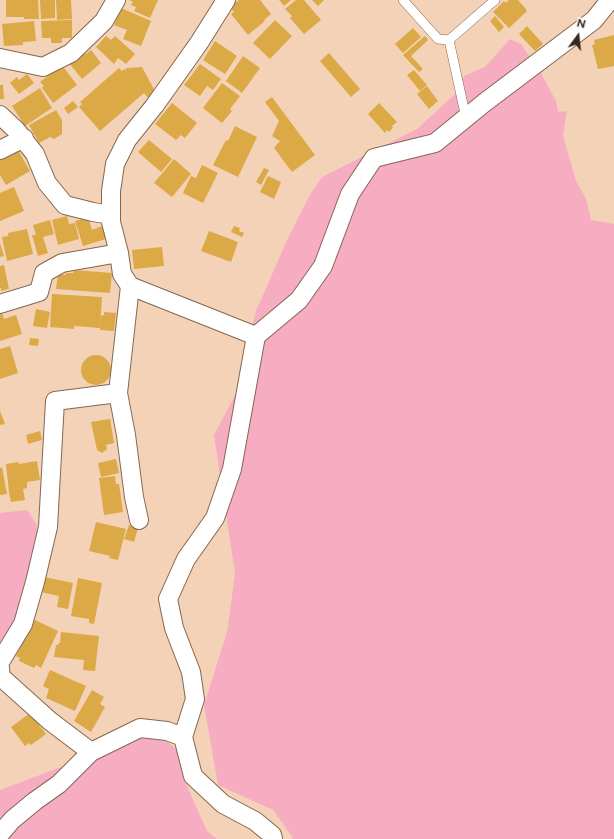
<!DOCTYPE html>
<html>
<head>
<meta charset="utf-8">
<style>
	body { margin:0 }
	#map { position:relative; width:614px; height:839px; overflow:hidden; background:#f4d2b7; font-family:Raleway,sans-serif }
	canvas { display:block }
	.north { position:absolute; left:558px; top:16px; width:40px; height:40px; -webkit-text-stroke:3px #fdfaf7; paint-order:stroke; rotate:15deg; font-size:11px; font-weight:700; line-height:16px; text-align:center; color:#34271d }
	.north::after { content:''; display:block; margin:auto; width:14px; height:18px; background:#34271d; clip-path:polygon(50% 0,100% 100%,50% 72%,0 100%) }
</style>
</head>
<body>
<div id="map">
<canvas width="614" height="839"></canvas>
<div class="north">N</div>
</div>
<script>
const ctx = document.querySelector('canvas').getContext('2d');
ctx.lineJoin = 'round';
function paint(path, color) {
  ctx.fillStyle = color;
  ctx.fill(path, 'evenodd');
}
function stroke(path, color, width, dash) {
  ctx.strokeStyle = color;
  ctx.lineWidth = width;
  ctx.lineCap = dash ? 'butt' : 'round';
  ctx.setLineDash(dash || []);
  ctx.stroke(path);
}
paint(new Path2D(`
	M510 39 521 44 541 73 556 101 558 112 567 111 563 135 566 146 576 181 586 199 591 220 614 224V839H291L293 838 273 810 218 785 204 705 227 632 235 574 214 435 241 384 248 342 256 311 287 240 311 193 322 177 417 129 454 95 464 76 485 67Z
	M27 510 37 525 36 556 20 614 0 650V513Z
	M133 733 165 739 182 755 184 779 207 831 217 839H0V790L77 761Z`), '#f7adc1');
paint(new Path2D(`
	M6 0H38L39 19H24V17H6Z
	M40 0H55V18L41 19Z
	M56 0H71L72 19 57 20Z
	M129 0H158L150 18 134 11 136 7 131 5 133 2Z
	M239 0H260L271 14 264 20 265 21 248 35 231 14 234 12 230 7Z
	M279 0H291L284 6Z
	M296 0H304L321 20 304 34 290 18 292 16 285 9Z
	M312 0H324L318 6Z
	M509 0H518L526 9H525L527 11 509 28 493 12 504 1 506 3Z
	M121 8 151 21 141 46 123 39 127 30 114 25Z
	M495 16 504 27 499 32 490 21Z
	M72 20V38H62V43H51V38H42L41 21Z
	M275 20 292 36 270 59 253 43Z
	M34 21 36 41 23 42V45L4 46 2 24Z
	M527 26 543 44 535 51 519 34Z
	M413 28 421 37 403 53 395 44Z
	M614 35V66L598 69 592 45 595 44 594 40Z
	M106 36 111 40 115 36 135 54 126 64 118 58 114 64 96 47Z
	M425 36 428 40 411 56 423 69 419 72 403 55Z
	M215 41 237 56 225 74 203 60Z
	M91 50 101 63 82 79 69 63 84 51 86 54Z
	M329 53 360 89 351 97 320 61Z
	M243 56 260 68 242 93 226 81Z
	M200 64 221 79 213 90 207 86 200 96 184 85Z
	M62 65 77 85 53 103 42 88 44 86 40 82Z
	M142 67 156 93 150 100 144 93 100 131 79 107 82 104 80 102 119 68 122 71 124 69 125 70 127 68Z
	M414 70 427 85 420 91 407 75Z
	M27 74 34 83 19 94 10 83 17 77 19 80Z
	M222 83 240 96 230 109 232 111 222 123 203 108Z
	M0 85H3L4 99H0Z
	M427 86 438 101 429 109 417 94Z
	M40 88 52 108 25 126 12 106Z
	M272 97 315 155 292 172 274 148 280 141 272 136 279 121 265 102Z
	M73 101 78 107 68 114 64 108Z
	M172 103 197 123 185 138 181 135 176 140 155 124Z
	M379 103 397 122 392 126 393 128 389 132 387 130 385 133 368 114Z
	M56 110 62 120V134L54 139 50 137 39 143 29 125Z
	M235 126 257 137 238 177 213 165 226 140 228 141Z
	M149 140 172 159 161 172 138 152Z
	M18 150 30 171 6 185 0 175V160Z
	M174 159 191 174 172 197 154 183Z
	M202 165 218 173 203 203 183 193 191 176 196 178Z
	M264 168 269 170 261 185 256 182Z
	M268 176 281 182 274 199 260 192Z
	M14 187 24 211 0 221V193Z
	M67 216 69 224 75 223 79 239 58 245 52 220Z
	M88 217 92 230 102 226 106 239 83 246 75 221Z
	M50 220 54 234 43 237 48 253 38 256 32 235H36L33 225Z
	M234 226 240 228 239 231 244 233 242 237 231 232Z
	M27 229 33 254 7 261 2 237 8 236V233Z
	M209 231 238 242 231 262 201 251Z
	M0 243 4 256 0 257Z
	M162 247 164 266 134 269 132 250Z
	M4 265 9 289 1 291V288H0V266Z
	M74 270 112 273 110 293 56 289 58 274 66 275V273H73Z
	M52 294 102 297 100 328 74 326V329L50 327Z
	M36 309 50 312 47 328 33 326Z
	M104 312 116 313 114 331 100 330 101 316 104 315Z
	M0 313H2L4 319 16 315 22 334 0 341Z
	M30 338 39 339 38 346 29 345Z
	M10 346 18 373 0 379V349Z
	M81 370a15 15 0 1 1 30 0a15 15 0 1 1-30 0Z
	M0 411 5 424 0 425Z
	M110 419 114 443 106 445 107 449 102 453 97 450 91 422Z
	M40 431 42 440 28 444 26 435Z
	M116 459 119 473 101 477 98 463Z
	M37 461 40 480 27 482V488L23 489 25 500 11 502 9 492 6 464 18 462 19 464Z
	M2 467 7 494 0 495V468Z
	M115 476 116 484H119L123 512 104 515 99 478Z
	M96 522 126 529 118 560 109 558 110 556 89 551Z
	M129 525 138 528 134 542 124 539Z
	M44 577 73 583 68 609 57 607 59 596 41 592Z
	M78 578 102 583 94 624 89 623V619L71 616Z
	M33 619 58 631 41 668 36 665 34 668 19 661 20 658 16 656Z
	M61 632 99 636 95 671 83 670 84 660 54 657 56 645H58L59 643H60Z
	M50 670 86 686 75 711 46 698 49 689 43 686Z
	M92 690 104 697 100 704 105 707 91 732 74 721Z
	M30 713 46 734 31 745 29 743 25 746 11 727Z`), '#dba945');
const service = new Path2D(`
	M403 0 438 39 449 40 495 0
	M449 40 466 118`);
const minor = new Path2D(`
	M226 0 199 43 155 105 127 140 115 164 111 191V222L119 253 122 274 130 286 256 336
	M0 58 43 67 71 53 104 21 116 0
	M0 115 16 130 35 154 47 183 65 205 93 212 111 215
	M0 150 24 138
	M130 286 118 393 126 435 134 497 139 520
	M0 304 39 292 44 273 62 263 119 253
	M0 662 23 624 35 582 48 527 55 401 118 393
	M0 668 1 677 50 721 91 752
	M0 834 12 820 35 801 59 784 91 752 140 728 167 731 183 737
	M273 839 272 835 255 821 223 804 193 776 183 737 195 699 191 672 174 628 168 599 186 559 215 518 232 469 256 336 299 300 323 266 350 194 374 158 435 143 484 103 594 20 610 0`);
stroke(service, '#84674e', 10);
stroke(minor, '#84674e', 20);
stroke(service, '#fff', 9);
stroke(minor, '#fff', 18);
</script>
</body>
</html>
